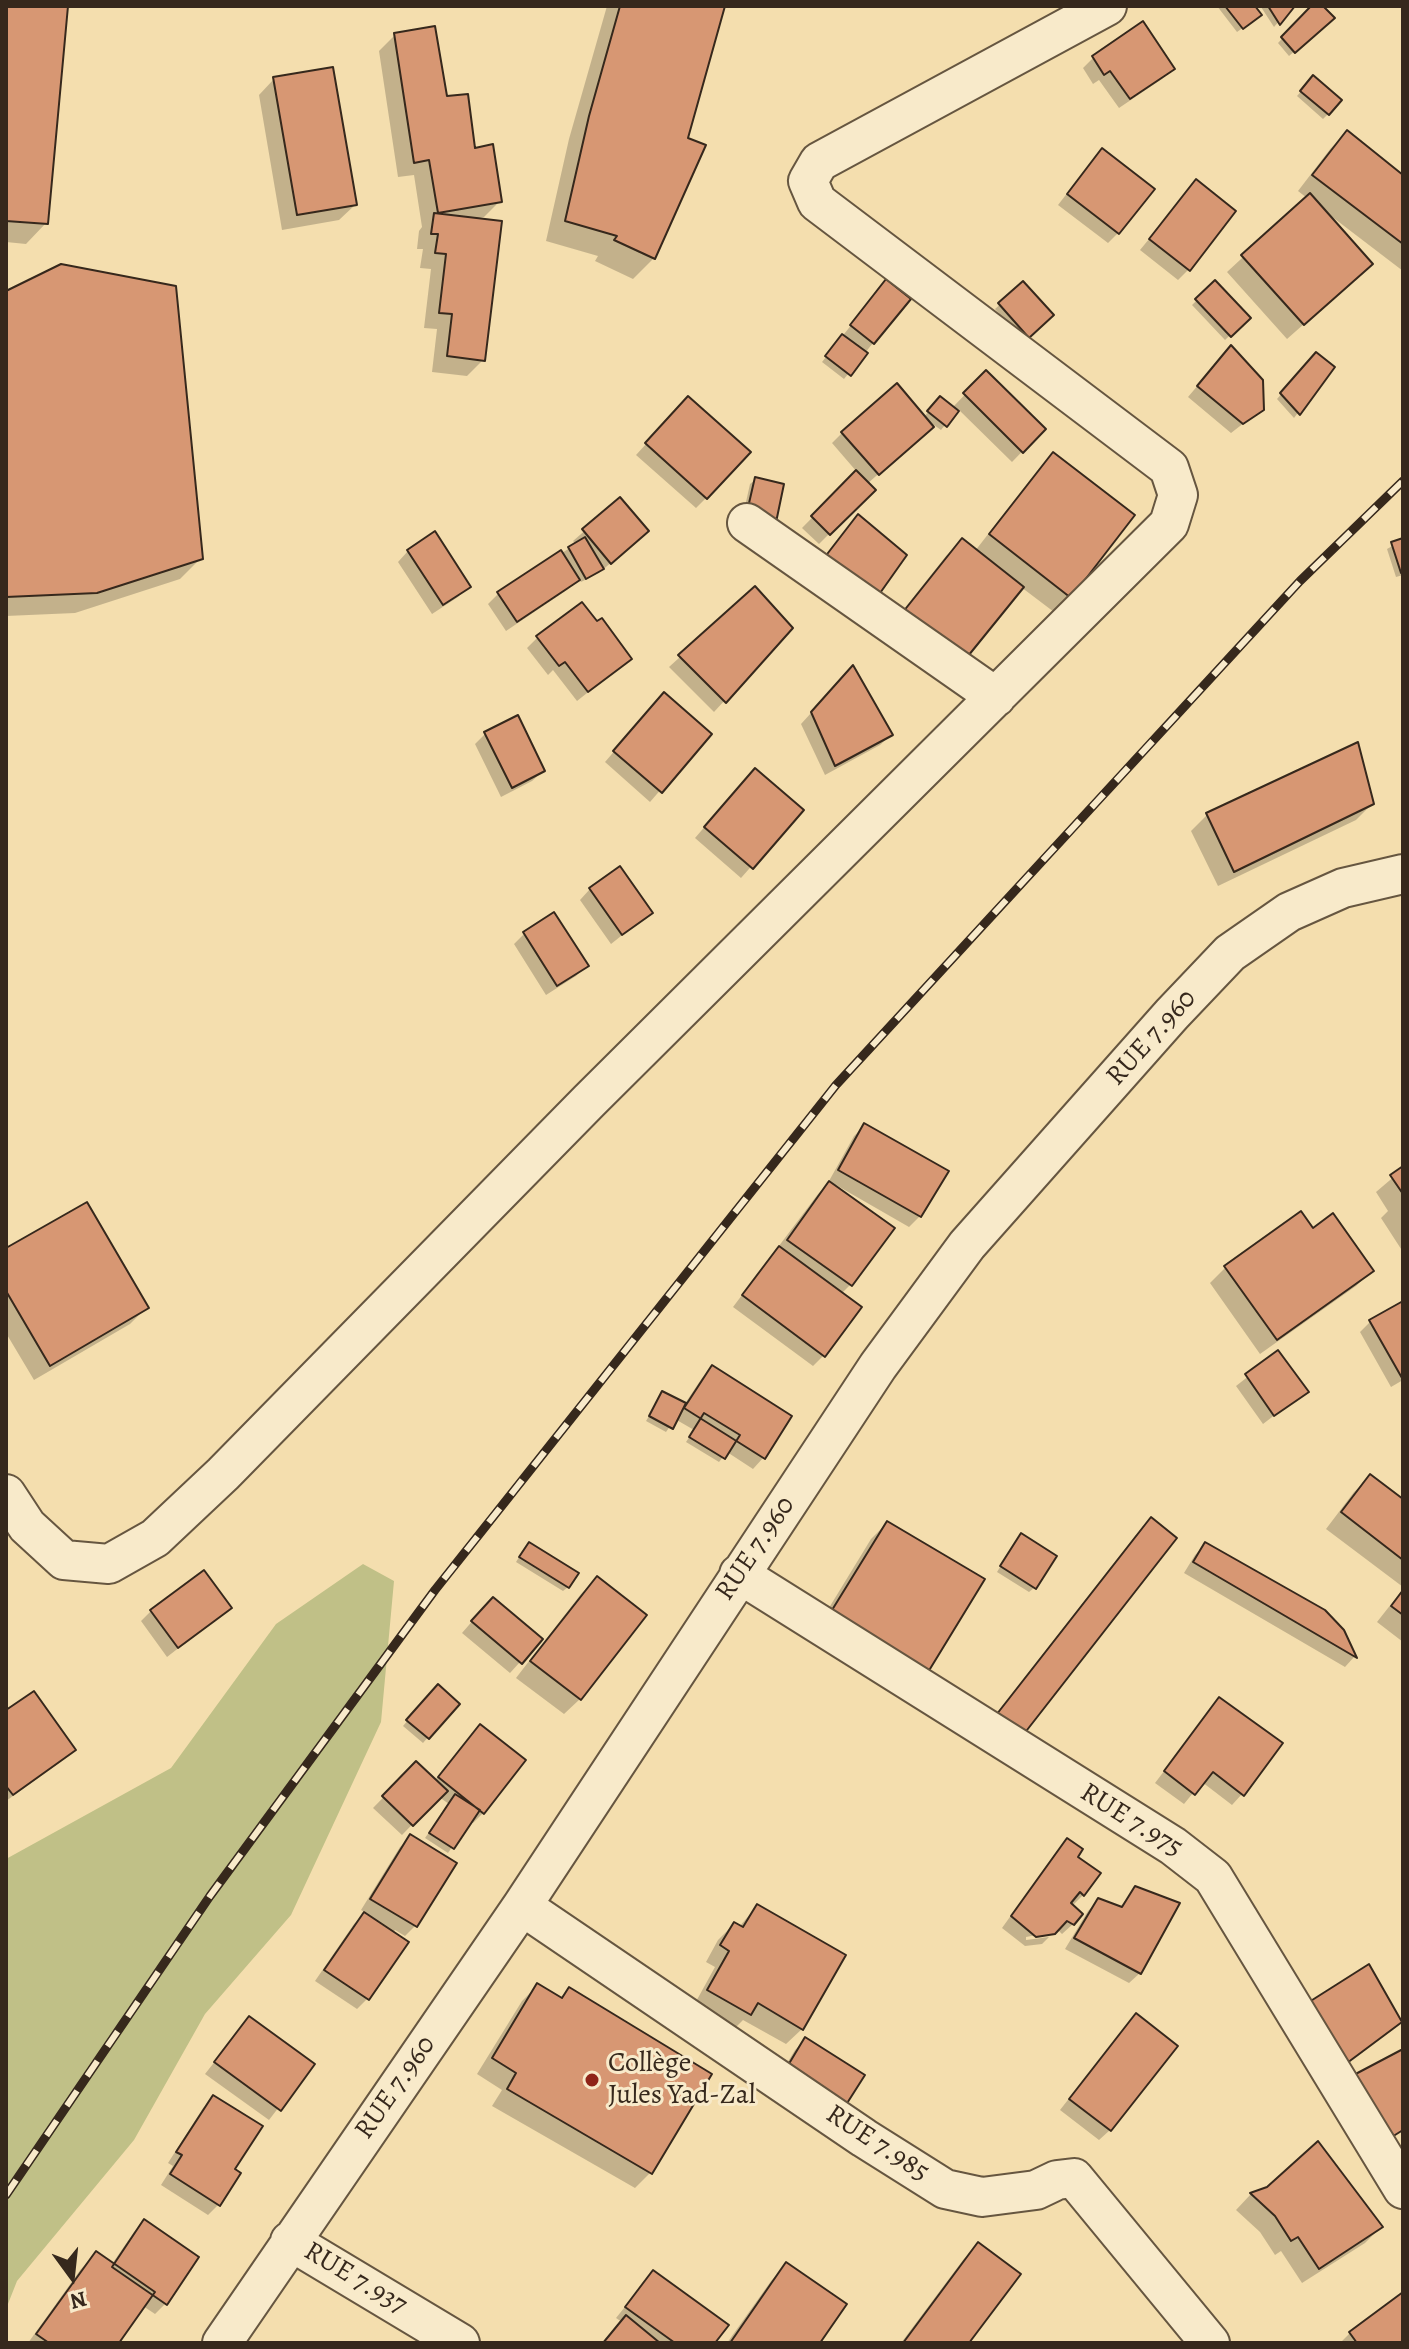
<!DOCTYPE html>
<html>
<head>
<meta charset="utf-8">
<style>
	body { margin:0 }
	#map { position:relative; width:1409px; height:2349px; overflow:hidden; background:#f4deae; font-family:Alegreya,serif }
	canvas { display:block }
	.frame { position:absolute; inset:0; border:8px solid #36281c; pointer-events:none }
	.north { position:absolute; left:32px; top:2237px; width:80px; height:80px; -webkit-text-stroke:6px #f8eaca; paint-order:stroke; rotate:165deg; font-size:22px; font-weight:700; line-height:32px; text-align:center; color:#36281c }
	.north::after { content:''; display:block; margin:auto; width:28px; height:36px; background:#36281c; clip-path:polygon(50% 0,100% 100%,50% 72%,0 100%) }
</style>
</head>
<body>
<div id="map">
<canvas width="1409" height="2349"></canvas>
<div class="frame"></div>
<div class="north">N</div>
</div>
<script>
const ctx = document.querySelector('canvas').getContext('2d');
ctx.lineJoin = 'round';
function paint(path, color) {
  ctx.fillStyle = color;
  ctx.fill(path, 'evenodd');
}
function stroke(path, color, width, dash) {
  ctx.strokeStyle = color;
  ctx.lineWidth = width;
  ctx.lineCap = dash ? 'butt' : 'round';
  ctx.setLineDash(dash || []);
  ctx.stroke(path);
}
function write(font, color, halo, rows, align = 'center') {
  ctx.font = font + ' Alegreya,serif';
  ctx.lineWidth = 6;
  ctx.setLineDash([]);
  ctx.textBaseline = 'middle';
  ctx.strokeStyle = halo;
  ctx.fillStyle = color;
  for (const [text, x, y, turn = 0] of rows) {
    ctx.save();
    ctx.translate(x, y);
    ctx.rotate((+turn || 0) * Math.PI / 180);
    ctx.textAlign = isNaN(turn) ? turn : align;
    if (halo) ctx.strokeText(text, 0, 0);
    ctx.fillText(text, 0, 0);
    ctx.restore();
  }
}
paint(new Path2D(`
	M363 1564 394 1581 381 1722 291 1915 205 2014 134 2140 17 2281 6 2309V1859L171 1768 276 1624Z`), '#c0c087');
paint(new Path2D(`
	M6 6H66L46 223 26 244 6 242Z
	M607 6H723L654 258 633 279 595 261 598 256 546 241 569 139Z
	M1217 6H1253L1255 19 1237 32Z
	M1292 6 1274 27 1261 7 1262 6Z
	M1313 6H1320L1332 18 1289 56 1278 43Z
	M1143 24 1173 68 1162 79 1119 108 1099 80 1093 84 1083 68 1093 58Z
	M395 35 445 98 500 201 484 217 474 219 483 360 467 376 432 372 437 329 424 328 431 269 420 268 423 249H417L419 231 422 227 414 175 398 177 379 51Z
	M1313 78 1328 114 1323 119 1297 96Z
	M274 79 355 205 339 220 282 230 259 95Z
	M1347 133 1403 178V271L1331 216 1355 279 1287 339 1227 272 1307 198 1298 191 1331 148Z
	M1092 161 1118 233 1108 243 1058 205Z
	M1196 182 1189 269 1178 280 1140 250Z
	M886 281 873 343 844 379 822 362Z
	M1215 283 1248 318 1225 340 1192 305Z
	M1023 284 1051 315 1023 341 995 309Z
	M6 293 201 558 180 579 75 613 6 616Z
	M1221 358 1262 409 1231 433 1188 397Z
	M1311 360 1332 367 1294 418 1277 399Z
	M986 373 1044 429 1012 462 958 409 941 430 934 425 867 484 873 490 819 544 802 528 857 472 832 443 842 433 923 418 940 398 952 408Z
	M678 409 706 498 696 508 636 455Z
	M1053 455 1070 596 1054 612 1021 587 889 628 946 556 962 541 975 551 1038 470Z
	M755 480 767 535 740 529 750 484Z
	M620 500 636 541 599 573 581 582 579 579 567 590 506 631 488 604 498 594 576 544 573 541Z
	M1403 540V575L1396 577 1387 549Z
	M408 551 468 586 458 597 432 614 398 562Z
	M755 589 791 628 714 712 669 667Z
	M538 637 630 659 577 701 553 670 548 675 527 648Z
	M843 678 891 735 880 745 825 775 801 724Z
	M654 705 709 734 650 802 605 762Z
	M486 733 543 771 532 781 501 797 475 744Z
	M1357 745 1372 804 1356 820 1218 886 1191 831 1207 815Z
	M744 781 801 810 741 878 695 838Z
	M590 889 650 913 611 944 580 900Z
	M554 915 586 966 576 976 546 995 514 944 524 934Z
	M865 1125 920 1216 909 1227 836 1185 850 1285 841 1294 824 1355 813 1366 733 1307 818 1194 830 1182 829 1181 854 1136Z
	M1403 1169V1252L1381 1218 1388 1211 1376 1192Z
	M1312 1231 1372 1271 1356 1286 1260 1354 1210 1283 1226 1267Z
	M6 1251 146 1308 130 1324 34 1380 6 1333Z
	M1403 1303V1380L1391 1387 1360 1332 1370 1322Z
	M1278 1353 1306 1391 1263 1424 1236 1386Z
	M712 1368 789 1417 763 1458 753 1469 727 1452 719 1462 686 1442 694 1430 675 1419 666 1432 646 1421 663 1393 684 1405 702 1378Z
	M1370 1477 1403 1502V1587L1326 1529 1354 1492Z
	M1151 1520 1174 1538 979 1736 1135 1536Z
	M887 1523 905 1697 810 1639 871 1539Z
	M1016 1541 1034 1588 1029 1592 997 1572Z
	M1205 1545 1342 1631 1354 1657 1345 1667 1184 1573 1195 1555Z
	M524 1549 568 1587 563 1591 516 1562Z
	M597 1578 580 1699 564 1714 516 1678 581 1594Z
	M1403 1589V1642L1377 1622Z
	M230 1608 167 1657 141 1621 151 1611Z
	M482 1610 520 1662 510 1673 462 1633Z
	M433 1691 457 1704 423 1743 403 1726Z
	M1219 1699 1242 1794 1232 1805 1202 1782 1184 1804 1155 1783Z
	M6 1713 74 1750 63 1760 6 1801Z
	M480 1726 483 1813 473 1823 470 1821 448 1853 425 1838 449 1804 439 1797 402 1835 373 1808 416 1764 434 1781Z
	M411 1837 415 1926 405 1936 395 1930 393 1933 406 1942 367 1999 357 2009 315 1981 354 1924 366 1913 361 1910 400 1847Z
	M1067 1841 1075 1857 1083 1895 1072 1906 1073 1924 1062 1934 1059 1931 1026 1937V1940L1049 1937 1042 1944 1025 1946 1002 1928 1057 1851Z
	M1136 1888 1140 1973 1129 1983 1065 1949 1088 1911 1098 1900 1119 1908Z
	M757 1906 802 2029 786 2044 743 2020 733 2030 693 2007 715 1967 706 1962 718 1940 734 1924 739 1927Z
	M537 1986 559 1999 569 1989 651 2172 635 2188 492 2106 502 2090 477 2074 522 2001Z
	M249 2018 312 2064 269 2120 205 2074Z
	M1126 2026 1110 2130 1099 2140 1060 2110Z
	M805 2040 832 2117 775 2083 795 2050Z
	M214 2097 232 2169 238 2173 218 2205 208 2215 161 2185 173 2166 168 2163 203 2108Z
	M1268 2189 1381 2227 1365 2243 1302 2283 1281 2251 1275 2255 1260 2232 1236 2210 1251 2194Z
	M144 2222 197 2258 165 2304 155 2314 143 2306 116 2343H28L81 2269 97 2253 112 2264 134 2232Z
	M978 2244 967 2343H901L963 2260Z
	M786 2265 818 2343H727L771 2281Z
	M653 2272 713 2343H604L622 2322 616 2318Z
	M1403 2295V2343H1340L1350 2333Z`), '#0003');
const building = new Path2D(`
	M6 6H68L48 224 6 221Z
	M620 6H725L688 138 706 145 655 259 614 240 617 236 565 221 589 116Z
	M1225 6H1255L1262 15 1243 29Z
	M1268 6H1295L1280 25Z
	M1311 6H1323L1335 18 1295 53 1281 37Z
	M1143 21 1175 69 1130 99 1110 71 1104 75 1092 56Z
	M435 26 447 96 468 94 475 148 493 144 502 202 438 213 429 160 414 163 394 33Z
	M333 67 357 205 297 215 273 77Z
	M1313 75 1342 100 1329 115 1300 91Z
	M1347 130 1403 175V244L1312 175Z
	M1102 148 1155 189 1119 234 1067 194Z
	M1196 179 1236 211 1190 271 1149 239Z
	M1310 193 1373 264 1304 325 1241 255Z
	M434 213 502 221 485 361 447 356 452 314 439 313 446 254 435 253 438 234H431Z
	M61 264 176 286 203 559 97 593 6 597V291Z
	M886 279 911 299 874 344 850 325Z
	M1215 280 1251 318 1231 337 1195 299Z
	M1023 281 1054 315 1029 338 998 303Z
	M842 334 868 353 851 376 825 356Z
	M1231 345 1263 380 1264 410 1243 424 1197 386Z
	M1316 352 1335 367 1300 415 1280 393Z
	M986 370 1046 429 1023 453 963 393Z
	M897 383 934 427 879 475 841 432Z
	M688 396 751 452 707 499 645 443Z
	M940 396 959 411 947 427 927 411Z
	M1053 452 1135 515 1071 598 989 534Z
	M856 470 876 490 830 535 811 516Z
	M755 477 784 484 774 532 744 525Z
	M620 497 649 531 611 564 582 529Z
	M858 514 907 555 873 603 821 562Z
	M435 531 471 587 443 605 407 550Z
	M585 537 604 569 586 579 568 547Z
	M962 538 1024 587 964 661 903 612Z
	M1403 538V573H1401L1391 542Z
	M561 550 580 580 517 622 497 592Z
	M755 586 793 628 726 703 678 655Z
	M582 602 597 621 602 618 632 659 588 692 565 662 559 666 536 636Z
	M853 665 893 735 835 766 811 712Z
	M664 692 712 734 662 793 613 751Z
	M518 715 545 771 512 788 484 732Z
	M1358 742 1374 804 1234 872 1206 813Z
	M755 768 804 810 753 869 704 827Z
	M620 866 653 913 622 935 589 888Z
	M554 912 589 966 557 986 523 932Z
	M864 1123 949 1171 921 1217 838 1170Z
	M1403 1166V1194L1390 1175Z
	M829 1181 895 1228 852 1286 787 1240Z
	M87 1202 149 1308 50 1366 6 1291V1248Z
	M1301 1211 1313 1228 1333 1213 1374 1271 1277 1340 1224 1266Z
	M779 1246 862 1307 825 1357 742 1295Z
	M1403 1301V1378H1402L1369 1320Z
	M1278 1350 1309 1392 1274 1416 1245 1374Z
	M712 1365 792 1416 765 1459 684 1408Z
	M662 1391 686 1403 673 1429 649 1416Z
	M704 1413 740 1435 725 1459 689 1437Z
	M1370 1474 1403 1499V1560L1341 1512Z
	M1151 1517 1177 1538 1020 1739 993 1719Z
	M887 1521 985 1579 922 1682 824 1623Z
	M1021 1533 1057 1556 1036 1589 1000 1566Z
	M529 1542 579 1573 569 1588 519 1557Z
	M1205 1542 1325 1610 1344 1630 1357 1658 1193 1562Z
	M204 1570 232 1608 178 1648 150 1610Z
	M597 1576 647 1615 581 1700 530 1661Z
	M1403 1590V1615L1391 1606Z
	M493 1597 543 1639 522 1664 471 1621Z
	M438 1684 460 1704 429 1739 406 1720Z
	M34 1691 76 1750 13 1795 6 1786V1710Z
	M1219 1697 1283 1743 1244 1796 1213 1772 1195 1795 1164 1771Z
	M480 1724 526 1760 484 1814 438 1777Z
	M416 1761 448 1791 413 1826 382 1796Z
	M455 1794 480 1810 454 1849 429 1833Z
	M410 1834 457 1863 417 1927 370 1899Z
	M1067 1838 1083 1849 1078 1857 1101 1873 1084 1896 1080 1892 1071 1903 1083 1914 1074 1925 1067 1921 1055 1934 1036 1937 1011 1916Z
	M1135 1886 1180 1903 1141 1974 1074 1938 1098 1898 1122 1907Z
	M757 1904 846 1955 803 2030 758 2003 751 2015 707 1990 729 1951 720 1945 734 1922 743 1927Z
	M364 1912 409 1942 369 2000 324 1970Z
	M1369 1964 1402 2022 1335 2072 1298 2009Z
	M537 1983 562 1998 569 1987 712 2074 652 2174 507 2089 516 2073 492 2058Z
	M1136 2013 1178 2046 1111 2131 1069 2099Z
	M249 2016 315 2064 281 2111 214 2062Z
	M805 2037 865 2075 844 2108 784 2072Z
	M1403 2049V2130L1387 2140 1348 2078Z
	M213 2095 263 2126 235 2169 241 2173 220 2206 170 2174 182 2155 176 2152Z
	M1318 2141 1383 2227 1319 2269 1298 2237 1291 2241 1275 2216 1250 2193 1267 2187Z
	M144 2219 199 2257 167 2305 112 2267Z
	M978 2242 1021 2274 969 2343H903Z
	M96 2251 155 2292 119 2343H49L36 2334Z
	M786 2262 847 2304 820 2343H730Z
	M653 2270 729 2325 715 2343H675L625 2307Z
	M1403 2292V2343H1357L1349 2332Z
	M626 2315 660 2343H603Z`);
paint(building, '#d79773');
stroke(building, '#36281c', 2);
const minor = new Path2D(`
	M747 523 996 697
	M6 1494 27 1526 64 1560 109 1564 155 1538 223 1474 589 1101 1169 524 1178 495 1169 468 817 202 808 181 819 162 1107 6
	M739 1574 1173 1846 1213 1877 1403 2189
	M522 1906 864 2138 945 2189 982 2197 1036 2190 1057 2180 1074 2178 1210 2343
	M290 2241 460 2343
	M222 2343 522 1906 878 1366 967 1245 1172 1014 1230 953 1289 912 1343 888 1403 874`);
stroke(minor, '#665640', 42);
stroke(minor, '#f8eaca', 38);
const rail = new Path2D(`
	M6 2195 210 1896 435 1590 836 1085 1300 581 1403 481`);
stroke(rail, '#36281c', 9);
stroke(rail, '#f8eaca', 6, [18]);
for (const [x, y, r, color] of [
	[592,2080,8,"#8f2418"]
]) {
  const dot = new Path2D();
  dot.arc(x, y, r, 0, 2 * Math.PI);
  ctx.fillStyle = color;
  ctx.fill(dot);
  stroke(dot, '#f8eaca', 3);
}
write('28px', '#36281c', '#f8eaca', [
	["RUE 7.960",1152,1038,-48],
	["RUE 7.960",756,1549,-56],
	["RUE 7.975",1131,1821,32],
	["RUE 7.960",396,2088,-55],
	["RUE 7.985",877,2144,33],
	["RUE 7.937",355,2279,31]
]);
write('28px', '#36281c', '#f8eaca', [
	["Collège",608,2064],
	["Jules Yad-Zal",608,2096]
], 'left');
</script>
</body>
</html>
